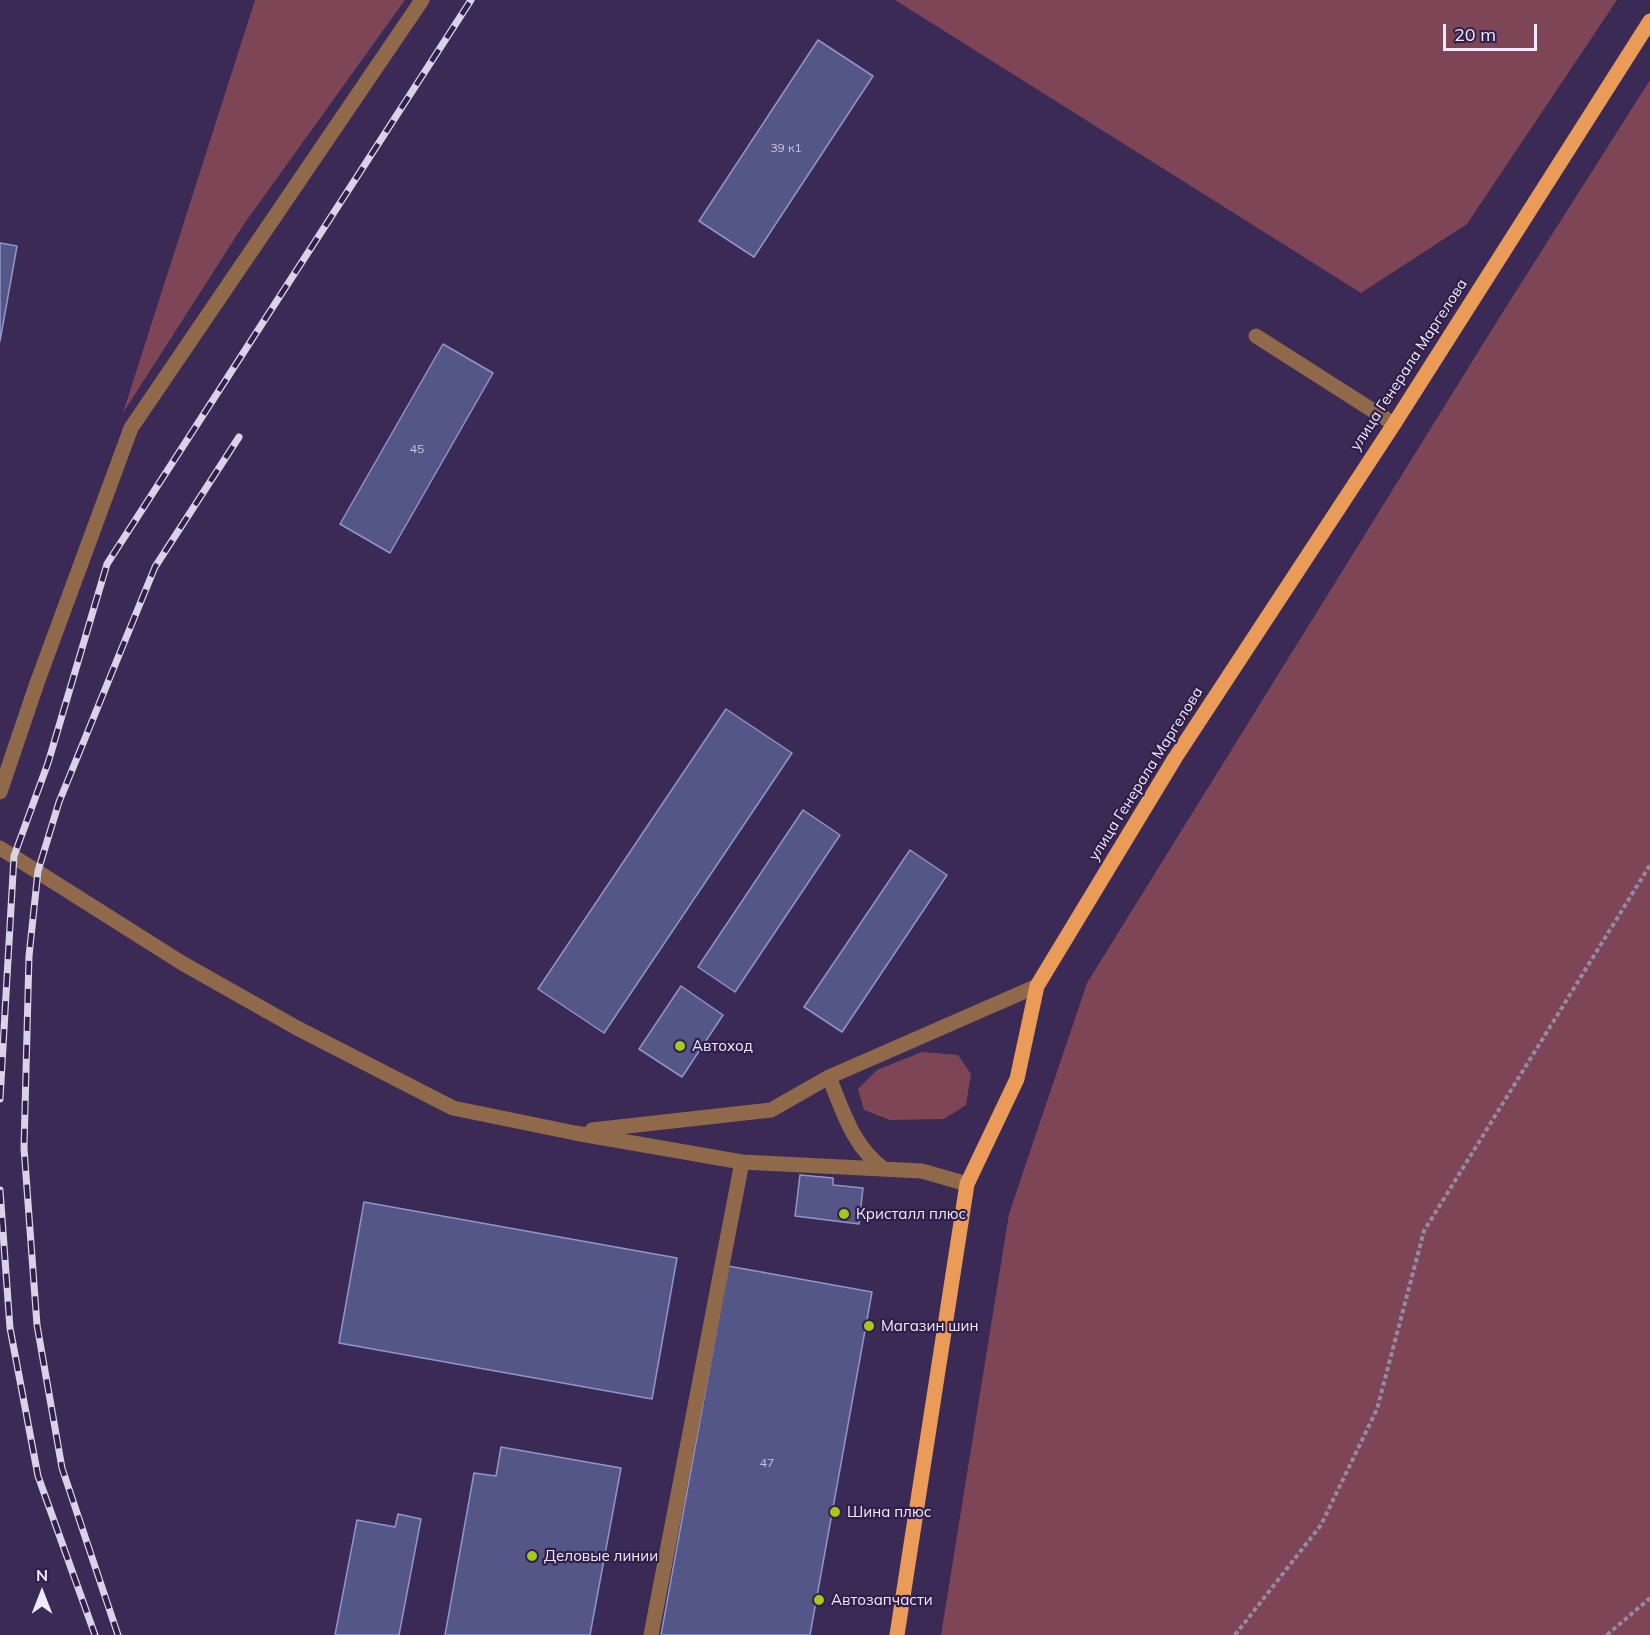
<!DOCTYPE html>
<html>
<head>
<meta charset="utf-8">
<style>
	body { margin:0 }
	#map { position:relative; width:1650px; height:1635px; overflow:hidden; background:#3b2a55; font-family:Mulish,sans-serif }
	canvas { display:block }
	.north { position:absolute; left:12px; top:1563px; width:60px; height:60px; -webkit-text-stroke:4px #311f4a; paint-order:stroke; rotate:0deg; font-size:16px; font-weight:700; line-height:24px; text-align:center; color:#f1ecfd }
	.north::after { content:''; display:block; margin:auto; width:21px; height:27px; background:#f1ecfd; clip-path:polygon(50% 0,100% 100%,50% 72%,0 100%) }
	.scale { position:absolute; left:1443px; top:24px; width:94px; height:27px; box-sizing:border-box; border:3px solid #f1ecfd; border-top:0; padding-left:8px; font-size:18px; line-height:21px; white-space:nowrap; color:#f1ecfd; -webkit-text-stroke:4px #311f4a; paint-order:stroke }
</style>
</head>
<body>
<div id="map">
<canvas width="1650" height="1635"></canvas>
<div class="north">N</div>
<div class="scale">20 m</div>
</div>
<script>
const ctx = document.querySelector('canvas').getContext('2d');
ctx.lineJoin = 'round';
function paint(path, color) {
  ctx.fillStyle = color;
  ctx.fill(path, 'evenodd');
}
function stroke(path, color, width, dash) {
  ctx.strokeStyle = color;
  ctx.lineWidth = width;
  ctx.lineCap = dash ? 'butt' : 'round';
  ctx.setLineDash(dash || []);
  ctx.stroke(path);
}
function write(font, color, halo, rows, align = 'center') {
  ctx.font = font + ' Mulish,sans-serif';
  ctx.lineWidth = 4.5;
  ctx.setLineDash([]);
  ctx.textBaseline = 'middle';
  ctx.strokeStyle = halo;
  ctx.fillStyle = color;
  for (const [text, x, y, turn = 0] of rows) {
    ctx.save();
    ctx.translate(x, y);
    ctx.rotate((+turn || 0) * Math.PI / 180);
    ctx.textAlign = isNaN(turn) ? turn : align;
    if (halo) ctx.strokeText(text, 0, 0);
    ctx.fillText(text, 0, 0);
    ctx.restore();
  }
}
paint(new Path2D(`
	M255 0H405L244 224 123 413Z
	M895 0H1617L1467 224 1361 293Z
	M1650 80V1635H941L1009 1214 1087 983 1501 315Z
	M922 1052 958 1055 971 1074 966 1105 944 1119 890 1120 864 1110 858 1089 877 1070Z`), '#7e4557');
const building = new Path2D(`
	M818 40 873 76 754 257 699 221Z
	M0 243 17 246 0 341Z
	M443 344 493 373 390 553 340 524Z
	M726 709 792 753 604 1033 538 989Z
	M803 810 840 835 735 992 698 967Z
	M910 850 947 875 842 1032 804 1007Z
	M681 986 723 1015 682 1077 639 1049Z
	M800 1175 833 1178V1185L863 1188 859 1224 795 1216Z
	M364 1202 677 1258 652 1399 339 1343Z
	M728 1266 872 1292 810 1635H661Z
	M501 1447 621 1468 590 1635H445L474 1473 496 1476Z
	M398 1514 421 1519 399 1635H335L357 1520 395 1527Z`);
paint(building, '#535686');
stroke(building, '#9196ca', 1.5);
stroke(new Path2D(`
	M1235 1635 1321 1525 1377 1409 1424 1231 1650 865
	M1607 1635 1650 1598`), '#9489a7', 4, [4.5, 3]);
stroke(new Path2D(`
	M1256 336 1394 424
	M0 792 37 683 131 428 422 0
	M0 848 182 963 297 1028 453 1108 575 1133 742 1162 922 1171 967 1184
	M829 1077C843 1111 853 1147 884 1169
	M592 1130 771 1110 829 1077 1037 986
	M651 1635 742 1162`), '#8f694a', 15);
stroke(new Path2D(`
	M897 1635 967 1184 1017 1079 1037 986 1175 758 1394 424 1650 21`), '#e99b57', 15);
const rail = new Path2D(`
	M0 1099 14 856 48 763 107 564 471 0
	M0 1190 10 1328 38 1476 95 1635
	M118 1635 62 1468 37 1325 24 1148 29 956 38 871 59 802 155 567 239 437`);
stroke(rail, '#d9d3e7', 7);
stroke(rail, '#311f4a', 4.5, [14]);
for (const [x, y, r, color] of [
	[680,1046,6,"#a9c71a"],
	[844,1214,6,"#a9c71a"],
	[869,1326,6,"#a9c71a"],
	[835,1512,6,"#a9c71a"],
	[532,1556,6,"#a9c71a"],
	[819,1600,6,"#a9c71a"]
]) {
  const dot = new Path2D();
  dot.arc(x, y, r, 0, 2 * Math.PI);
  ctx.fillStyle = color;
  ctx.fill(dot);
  stroke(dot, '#311f4a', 2);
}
write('12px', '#cac6df', null, [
	["39 к1",786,148],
	["45",417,449],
	["47",767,1463]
]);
write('15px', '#f1ecfd', '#311f4a', [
	["улица Генерала Маргелова",1409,365,-57],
	["улица Генерала Маргелова",1146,774,-58]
]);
write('15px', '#f1ecfd', '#311f4a', [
	["Автоход",692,1046],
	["Кристалл плюс",856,1214],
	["Магазин шин",881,1326],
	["Шина плюс",847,1512],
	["Деловые линии",544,1556],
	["Автозапчасти",831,1600]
], 'left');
</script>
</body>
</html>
